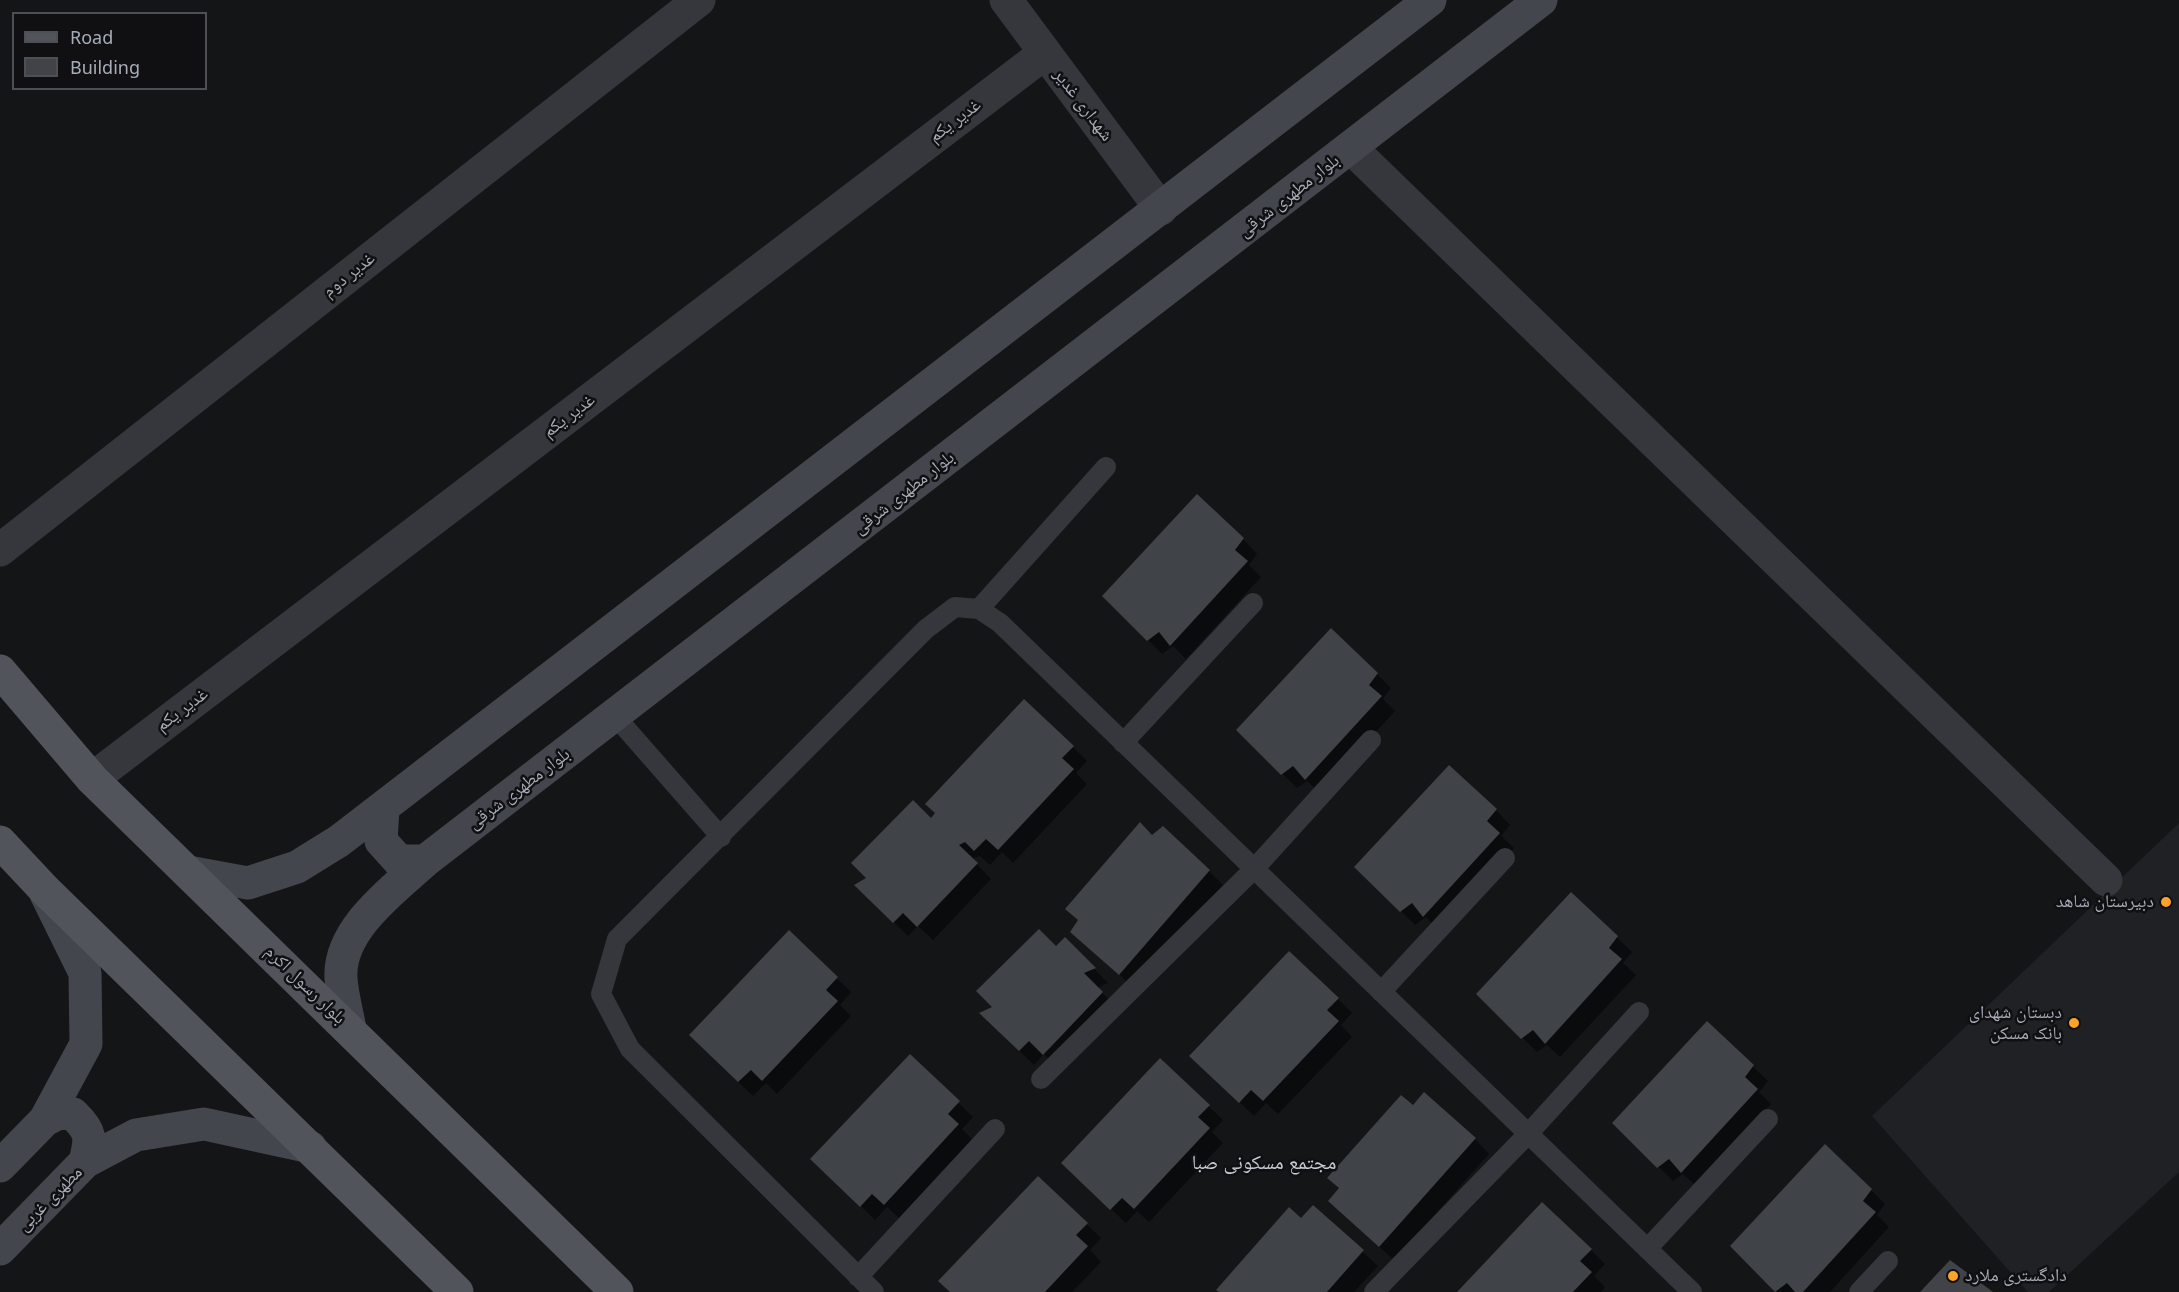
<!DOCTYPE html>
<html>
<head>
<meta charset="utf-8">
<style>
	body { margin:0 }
	#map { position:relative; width:2179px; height:1292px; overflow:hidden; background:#141517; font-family:"Noto Sans",sans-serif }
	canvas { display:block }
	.legend { position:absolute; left:12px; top:12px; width:195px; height:78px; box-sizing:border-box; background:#101012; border:2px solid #4c4f54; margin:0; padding:8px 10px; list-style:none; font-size:18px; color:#a6adb8 }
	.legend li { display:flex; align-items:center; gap:12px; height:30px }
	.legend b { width:30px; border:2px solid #4c4f54 }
</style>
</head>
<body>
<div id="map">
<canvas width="2179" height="1292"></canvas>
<ul class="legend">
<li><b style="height:8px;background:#51545b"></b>Road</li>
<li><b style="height:16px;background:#404347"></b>Building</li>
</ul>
</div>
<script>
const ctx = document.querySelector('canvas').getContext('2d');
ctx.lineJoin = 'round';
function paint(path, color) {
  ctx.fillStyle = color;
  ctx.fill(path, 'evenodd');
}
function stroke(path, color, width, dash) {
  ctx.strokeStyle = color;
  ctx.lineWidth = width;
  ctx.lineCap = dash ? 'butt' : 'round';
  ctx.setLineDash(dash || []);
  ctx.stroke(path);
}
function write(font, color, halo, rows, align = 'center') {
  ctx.font = font + ' "Noto Sans","Noto Naskh Arabic",sans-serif';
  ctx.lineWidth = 5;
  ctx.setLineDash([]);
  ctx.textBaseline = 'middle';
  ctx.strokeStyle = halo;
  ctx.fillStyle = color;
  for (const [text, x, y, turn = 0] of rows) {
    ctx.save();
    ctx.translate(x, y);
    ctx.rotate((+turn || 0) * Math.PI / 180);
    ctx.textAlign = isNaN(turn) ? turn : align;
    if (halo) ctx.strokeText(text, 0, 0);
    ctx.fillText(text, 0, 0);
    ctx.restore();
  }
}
paint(new Path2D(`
	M2179 823V1172L2049 1292H2028L1872 1116Z`), '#202124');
paint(new Path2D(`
	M1243 539 1257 554 1249 565 1261 577 1186 659 1173 646 1162 654 1104 596Z
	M1377 674 1391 688 1383 699 1395 711 1320 793 1307 781 1297 788 1238 730Z
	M1073 747 1087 761 1076 773 1087 784 1013 863 1002 852 990 865 980 856 972 859 991 879 933 940 918 926 908 936 870 899 869 879 931 820Z
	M1496 810 1510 825 1501 836 1514 848 1438 930 1426 917 1415 925 1357 867Z
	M1153 837 1209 871 1223 885 1134 988 1072 932Z
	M1571 894 1632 952 1623 963 1636 975 1560 1057 1547 1045 1537 1052 1478 994Z
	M789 932 851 992 840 1005 851 1016 777 1094 766 1083 753 1096 705 1050Z
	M1065 939 1108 983 1097 988 1117 1007 1058 1068 1044 1054 1034 1065 996 1028 995 1007Z
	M1338 999 1352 1013 1341 1025 1352 1037 1278 1114 1266 1103 1254 1116 1206 1070Z
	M1707 1023 1768 1081 1759 1092 1771 1104 1696 1186 1683 1174 1673 1181 1614 1123Z
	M910 1056 973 1117 962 1129 973 1140 899 1218 887 1207 875 1220 827 1173Z
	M1160 1060 1223 1120 1212 1132 1223 1143 1149 1222 1137 1211 1126 1223 1077 1177Z
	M1413 1108 1475 1139 1489 1154 1394 1260 1344 1215Z
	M1038 1178 1101 1238 1090 1250 1101 1262 1072 1292H952Z
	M1871 1190 1885 1204 1877 1215 1889 1227 1830 1292H1778L1732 1246Z
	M1313 1207 1378 1266 1354 1292H1220L1301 1220Z
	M1591 1250 1605 1264 1594 1276 1605 1287 1601 1292H1459Z`), '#0007');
paint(new Path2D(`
	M1197 494 1244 538 1235 550 1248 561 1170 646 1159 632 1147 641 1102 596Z
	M1331 628 1378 673 1369 685 1382 696 1305 780 1293 766 1281 775 1236 730Z
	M1024 699 1074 746 1062 758 1074 769 998 850 986 839 974 851 965 842 959 845 978 863 917 927 903 913 893 923 854 885 866 878 851 863 913 800 931 818 935 813 925 804Z
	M1449 765 1497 809 1487 821 1500 833 1423 917 1412 903 1400 912 1354 867Z
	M1140 822 1152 835 1163 826 1210 870 1119 975 1070 932 1078 920 1065 909Z
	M1571 892 1618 936 1609 948 1622 959 1545 1044 1533 1030 1521 1039 1476 994Z
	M1039 929 1056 946 1065 937 1096 968 1084 973 1103 992 1043 1055 1029 1041 1019 1051 979 1013 992 1007 976 991Z
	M789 930 838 977 826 990 838 1001 762 1081 751 1070 738 1082 689 1035Z
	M1289 951 1339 998 1327 1010 1339 1021 1263 1101 1251 1090 1239 1103 1189 1056Z
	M1707 1021 1754 1065 1745 1077 1758 1089 1681 1173 1669 1159 1657 1168 1612 1123Z
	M910 1054 960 1101 948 1114 959 1124 884 1205 872 1194 860 1207 810 1159Z
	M1160 1058 1210 1105 1198 1117 1210 1128 1134 1209 1122 1198 1110 1210 1061 1163Z
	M1424 1092 1476 1138 1379 1247 1328 1201 1339 1188 1327 1178 1401 1095 1413 1105Z
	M1825 1144 1872 1189 1863 1201 1876 1212 1803 1292H1795L1787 1283 1775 1292 1730 1246Z
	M1038 1176 1088 1223 1076 1235 1088 1246 1045 1292H950L938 1281Z
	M1542 1202 1592 1249 1580 1261 1592 1272 1573 1292H1457Z
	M1313 1205 1364 1250 1327 1292H1219L1216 1290 1289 1207 1301 1218Z
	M1950 1260 1993 1292H1920Z`), '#404347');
stroke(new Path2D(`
	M979 609 1106 467
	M615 716 721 837
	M1123 743 1253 603
	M1381 992 1505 858
	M1041 1079 1254 869 1371 740
	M1647 1249 1768 1119
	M858 1277 995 1129
	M874 1292 630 1049 601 994 617 939 926 629 955 607 979 609 1000 623 1692 1292
	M1374 1292 1528 1134 1639 1012
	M1859 1292 1888 1261`), '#35373c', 20);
stroke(new Path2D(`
	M1006 0 1161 209
	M1351 148 2106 880
	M0 550 699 0
	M92 779 1045 53`), '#35373c', 33);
stroke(new Path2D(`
	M383 809 381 841 399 861H425
	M188 872 248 883 297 867 339 841 1430 0
	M350 1029C347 1012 342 995 341 978 338 930 393 890 425 861L1541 0
	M45 1120 59 1113 73 1114C92 1132 91 1138 85 1162
	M0 1166 45 1120 86 1044 85 973 46 894
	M0 1249 85 1162 136 1135 204 1124 310 1147`), '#43464c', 33);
stroke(new Path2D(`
	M0 671 92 779 617 1292
	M0 842 44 889 457 1292`), '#51545b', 33);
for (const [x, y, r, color] of [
	[2166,902,6,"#fca227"],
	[2074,1023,6,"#fca227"],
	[1953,1276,6,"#fca227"]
]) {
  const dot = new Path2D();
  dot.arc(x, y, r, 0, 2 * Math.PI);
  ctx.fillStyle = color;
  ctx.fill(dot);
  stroke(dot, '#101012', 2);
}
write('18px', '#a6adb8', '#101012', [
	["شهداری غدیر",1083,105,53],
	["غدیر یکم",955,121,-37],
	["بلوار مطهری شرقی",1289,196,-38],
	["غدیر دوم",349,275,-38],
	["غدیر یکم",569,416,-37],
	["بلوار مطهری شرقی",904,493,-38],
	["غدیر یکم",182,710,-37],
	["بلوار مطهری شرقی",519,789,-37],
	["بلوار رسول اکرم",305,985,44],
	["مطهری غربی",50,1199,-45]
]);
write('18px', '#a6adb8', '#101012', [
	["دبیرستان شاهد",2154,902],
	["دبستان شهدای",2062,1013],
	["بانک مسکن",2062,1034],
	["دادگستری ملارد",1965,1276,"left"]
], 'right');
write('20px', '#c7cbd3', '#101012', [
	["مجتمع مسکونی صبا",1264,1163]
]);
</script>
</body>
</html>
